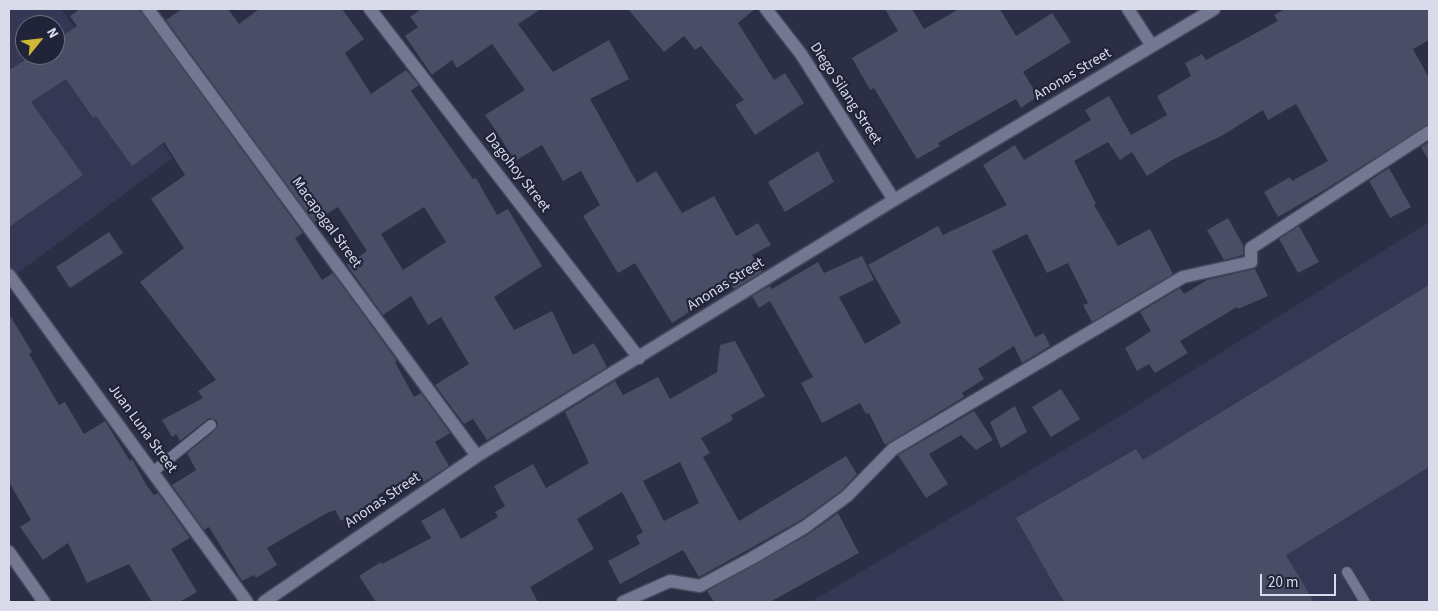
<!DOCTYPE html>
<html>
<head>
<meta charset="utf-8">
<style>
	body { margin:0 }
	#map { position:relative; width:1438px; height:611px; overflow:hidden; background:#2b2e44; font-family:"Source Sans 3",sans-serif }
	canvas { display:block }
	.frame { position:absolute; inset:0; border:10px solid #d9dbea; pointer-events:none }
	.north { position:absolute; left:15px; top:15px; width:50px; height:50px; box-sizing:border-box; background:#212439; border:1px solid #6b6d80; border-radius:50%; rotate:61deg; font-size:14px; font-weight:700; line-height:20px; text-align:center; color:#d9dbea }
	.north::after { content:''; display:block; margin:auto; width:18px; height:22px; background:#d1b736; clip-path:polygon(50% 0,100% 100%,50% 72%,0 100%) }
	.scale { position:absolute; left:1260px; top:574px; width:76px; height:22px; box-sizing:border-box; border:2px solid #d9dbea; border-top:0; padding-left:6px; font-size:15px; line-height:18px; white-space:nowrap; color:#d9dbea; -webkit-text-stroke:4px #212439; paint-order:stroke }
</style>
</head>
<body>
<div id="map">
<canvas width="1438" height="611"></canvas>
<div class="frame"></div>
<div class="north">N</div>
<div class="scale">20 m</div>
</div>
<script>
const ctx = document.querySelector('canvas').getContext('2d');
ctx.lineJoin = 'round';
function paint(path, color) {
  ctx.fillStyle = color;
  ctx.fill(path, 'evenodd');
}
function stroke(path, color, width, dash) {
  ctx.strokeStyle = color;
  ctx.lineWidth = width;
  ctx.lineCap = dash ? 'butt' : 'round';
  ctx.setLineDash(dash || []);
  ctx.stroke(path);
}
function write(font, color, halo, rows, align = 'center') {
  ctx.font = font + ' "Source Sans 3",sans-serif';
  ctx.lineWidth = 4.5;
  ctx.setLineDash([]);
  ctx.textBaseline = 'middle';
  ctx.strokeStyle = halo;
  ctx.fillStyle = color;
  for (const [text, x, y, turn = 0] of rows) {
    ctx.save();
    ctx.translate(x, y);
    ctx.rotate((+turn || 0) * Math.PI / 180);
    ctx.textAlign = isNaN(turn) ? turn : align;
    if (halo) ctx.strokeText(text, 0, 0);
    ctx.fillText(text, 0, 0);
    ctx.restore();
  }
}
paint(new Path2D(`
	M9 9H61L173 158 15 275 9 267ZM25 25H55V55H25Z
	M1429 222V602H811L1112 421Z`), '#343854');
paint(new Path2D(`
	M80 9H139L303 233 295 238 322 280 333 273 397 361 395 362 414 397 421 393 450 433 435 442 449 466 424 482 419 473 377 495 380 500 341 521 335 510 325 514 267 548 277 565 256 578 254 575 242 581 209 527 204 530 172 485 196 470 187 453 215 430 218 424 216 420 209 418 180 441 176 434 172 437 162 420 203 398 198 391 216 380 140 282 184 248 151 199 185 175 164 142 132 166 96 116 93 118 66 79 31 102 83 175 9 227V70L34 55H55V41L77 26 70 16Z
	M182 9H228L239 24 259 9H342L364 39 345 53 371 94 406 70 419 85 411 91 473 179 476 178 497 215 508 209 542 266 494 297 514 330 552 311 573 355 594 343 607 367 487 440 473 419 464 424 435 385 469 364 441 317 428 325 411 296 383 315 347 265 367 251 338 207 314 222 166 20ZM424 207 446 242 403 270 381 234Z
	M421 9H541L518 24 553 72 609 40 629 79 590 99 637 183 656 171 682 213 714 196 736 236 758 223 771 245 752 255 762 272 734 289 731 285 672 323 635 263 618 273 583 216 600 205 581 171 563 181 542 145 515 161 496 131 485 115 525 90 492 44 457 68 452 60 432 75 405 36 418 27 410 17Z
	M628 9H755L738 23 774 80 785 73 804 103 755 135 735 105 744 100 701 46 695 50 684 36 664 52Z
	M885 9H912L924 29 959 9H1000L1016 36 1052 13 1071 42 1023 72 1038 96 1021 108 1016 99 938 143 940 146 917 159 874 88 870 90 852 58 898 31Z
	M1285 9H1429V40L1413 49 1429 78V124L1326 189 1278 217 1264 192 1290 177 1292 181 1328 161 1296 104 1268 120 1263 110 1223 135 1172 160 1147 176 1132 152 1120 160 1108 142 1074 161 1096 204 1094 205 1118 246 1150 229 1173 274 1092 322 1083 305 1088 303 1068 263 1047 273 1027 234 992 251 1035 337 1044 333 1050 346 1022 363 1014 346 978 369 984 379 962 393 964 397 885 445 869 413 866 414 860 403 822 423 801 383 813 377 770 301 759 308 752 296 770 286 772 289 818 262 824 273 862 256 874 280 839 297 865 344 901 323 868 265 938 226 943 235 1007 205 983 165 1015 145 1024 160 1091 120 1085 110 1109 96 1131 135 1167 115 1157 96 1191 76 1185 63 1202 54 1206 60 1278 21 1274 15Z
	M1429 142V161L1421 147Z
	M818 151 834 182 785 212 768 182Z
	M1389 168 1411 207 1390 218 1369 181Z
	M1228 218 1243 245V255L1224 260 1207 230Z
	M1299 226 1319 262 1298 273 1279 239Z
	M109 232 123 253 70 288 56 267Z
	M1255 269 1268 296 1238 309 1237 307 1180 341 1188 353 1155 373 1149 364 1137 371 1125 348 1151 331 1140 312 1180 288 1184 294 1207 280Z
	M1429 285V467L1286 555 1314 602H1064L1016 518 1136 449 1143 460Z
	M9 314 32 352 29 354 59 405 65 402 84 434 105 421 130 461 132 459 147 486 154 495 158 493 190 538 171 549 197 592 179 602H152L129 564 87 583 68 543 43 560 20 527 31 520 9 482Z
	M735 341 765 396 731 415 733 420 701 438 710 453 703 457 739 521 846 456 857 474 842 490 801 520 699 577 683 550 620 584 608 561 640 544 636 536 643 532 622 492 577 519 594 549 530 587 538 602H376L359 576 381 562 382 564 431 538 421 521 444 508 461 539 498 517 495 512 505 506 494 486 533 464 546 488 589 463 565 412 615 381 623 395 658 377 670 399 717 372 720 345ZM680 462 699 503 664 521 643 481Z
	M1061 389 1080 419 1051 437 1032 407Z
	M1015 406 1027 432 1001 448 990 422Z
	M974 411 993 440 976 450 961 435 929 454 948 484 926 498 898 455Z
	M838 513 859 553 770 602H714L707 591 809 534Z`), '#494d65');
const lane = new Path2D(`
	M154 471 211 425
	M1347 572 1365 602`);
const street = new Path2D(`
	M148 9 477 456
	M370 9 639 358
	M766 9 801 54 894 200
	M1128 9 1152 46
	M9 275 247 602
	M9 552 44 602
	M264 602 477 456 894 200 1214 9
	M623 602 670 581 700 586 752 558 805 527 847 496 893 449 1183 277 1251 262V248L1429 132`);
stroke(lane, '#47495c', 12);
stroke(street, '#47495c', 15);
stroke(lane, '#737791', 10);
stroke(street, '#737791', 12);
write('15px', '#d9dbea', '#212439', [
	["Anonas Street",1073,75,-31],
	["Diego Silang Street",845,94,57],
	["Dagohoy Street",517,173,52],
	["Macapagal Street",326,223,54],
	["Anonas Street",726,285,-32],
	["Juan Luna Street",142,429,54],
	["Anonas Street",383,501,-34]
]);
</script>
</body>
</html>
